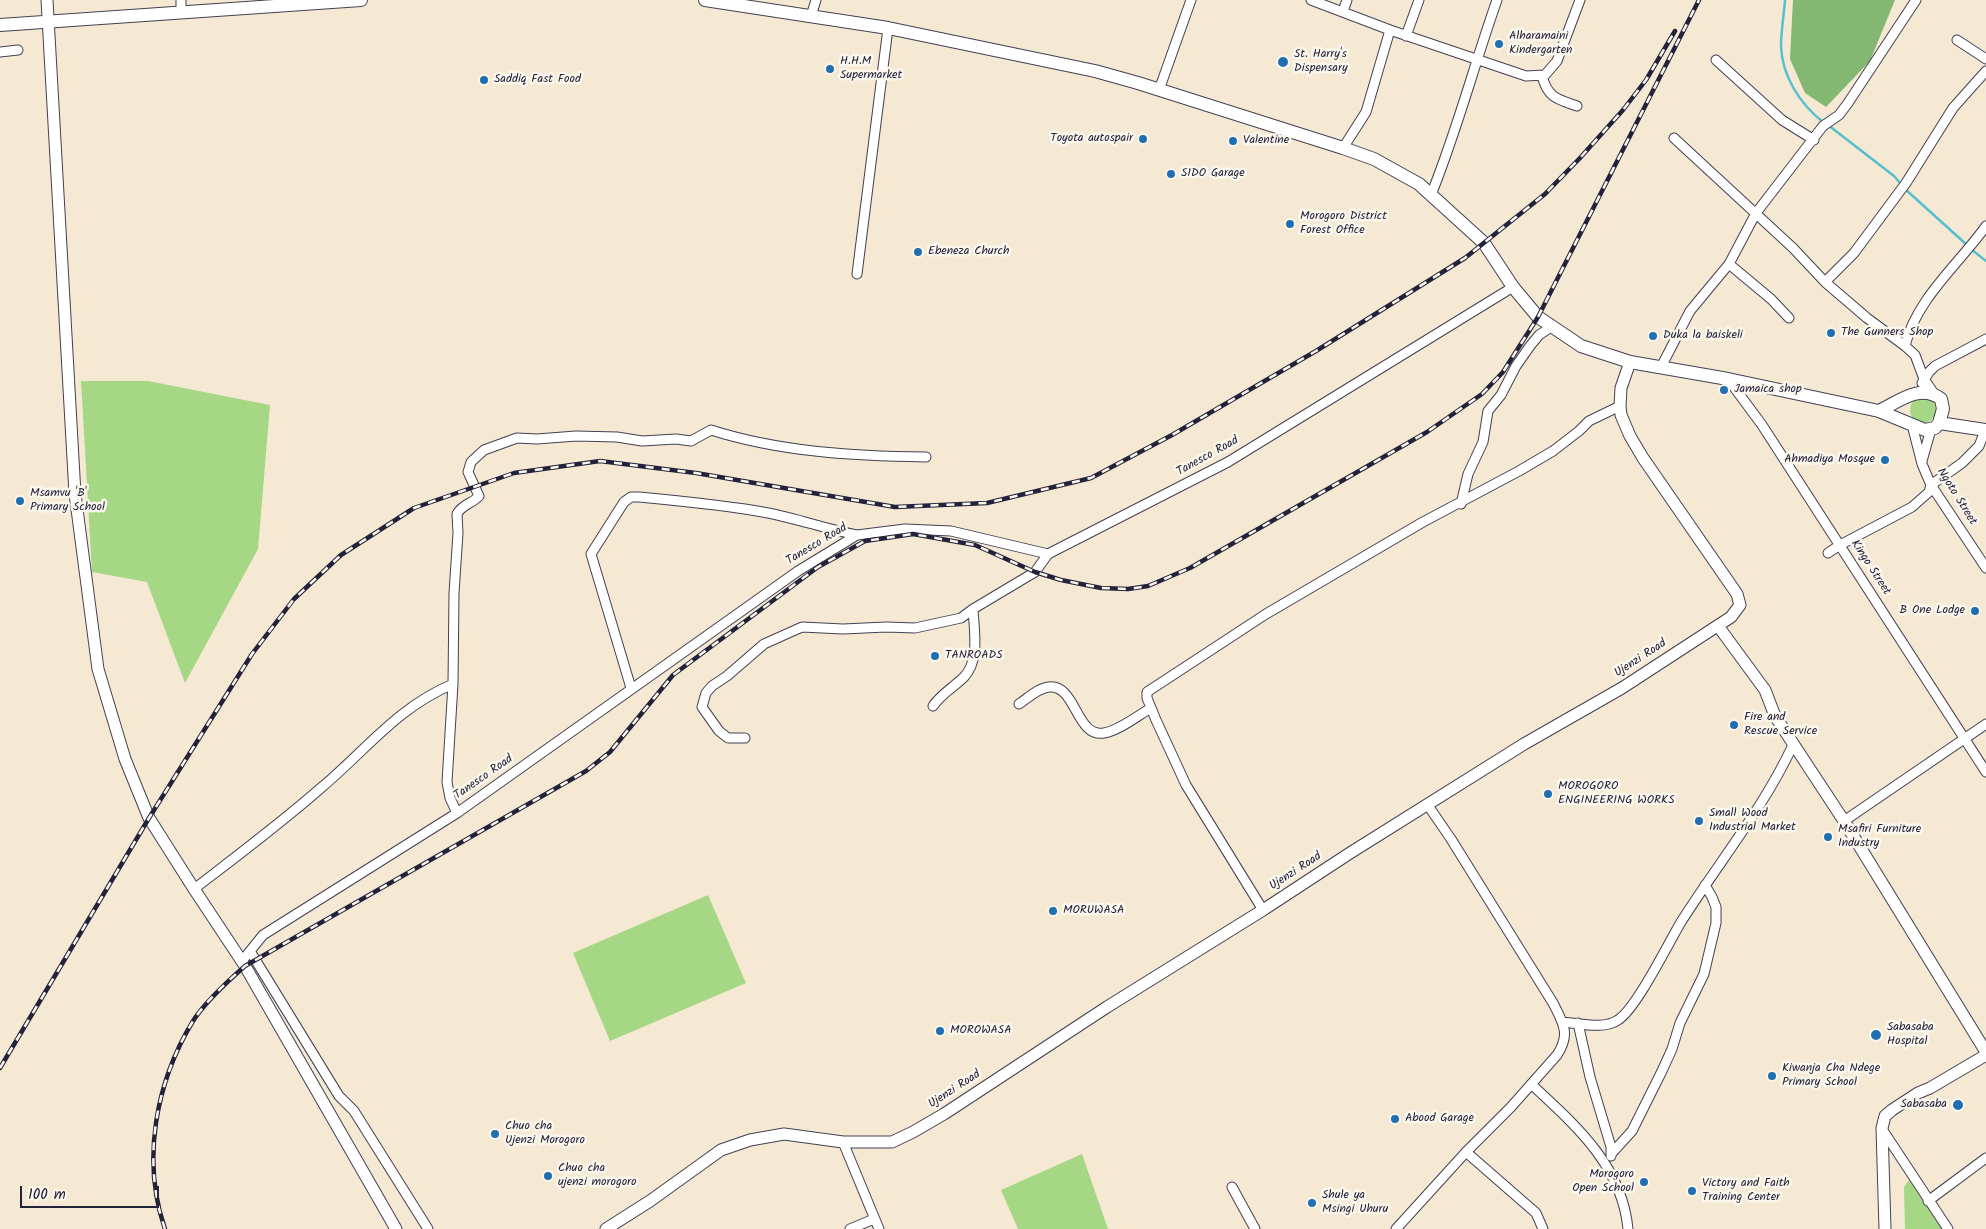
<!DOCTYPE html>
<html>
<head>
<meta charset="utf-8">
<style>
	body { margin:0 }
	#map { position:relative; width:1986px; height:1229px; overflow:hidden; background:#f6e9d4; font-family:Kalam,sans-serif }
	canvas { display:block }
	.scale { position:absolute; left:20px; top:1186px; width:139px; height:22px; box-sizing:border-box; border:2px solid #22223b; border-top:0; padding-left:6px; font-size:15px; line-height:18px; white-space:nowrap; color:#22223b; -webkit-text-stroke:4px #fbf7ec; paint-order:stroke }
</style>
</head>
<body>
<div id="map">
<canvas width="1986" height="1229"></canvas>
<div class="scale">100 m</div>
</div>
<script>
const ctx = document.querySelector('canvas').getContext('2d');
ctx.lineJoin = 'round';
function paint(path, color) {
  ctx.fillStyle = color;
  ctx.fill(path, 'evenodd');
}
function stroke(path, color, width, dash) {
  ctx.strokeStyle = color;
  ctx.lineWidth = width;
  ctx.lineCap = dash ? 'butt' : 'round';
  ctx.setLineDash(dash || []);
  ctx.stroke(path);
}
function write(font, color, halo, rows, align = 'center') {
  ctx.font = font + ' Kalam,sans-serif';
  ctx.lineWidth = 5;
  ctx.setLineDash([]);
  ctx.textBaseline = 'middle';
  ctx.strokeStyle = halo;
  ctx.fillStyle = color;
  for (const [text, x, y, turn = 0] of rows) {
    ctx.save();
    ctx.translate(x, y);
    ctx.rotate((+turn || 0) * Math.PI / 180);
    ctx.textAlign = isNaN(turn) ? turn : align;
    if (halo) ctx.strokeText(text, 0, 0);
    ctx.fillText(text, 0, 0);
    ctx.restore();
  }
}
paint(new Path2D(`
	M81 381H148L270 405 258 549 185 683 147 582 92 572Z
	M1910 410a13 13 0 1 1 26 0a13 13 0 1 1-26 0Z
	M708 895 746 983 610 1041 573 953Z
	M1082 1154 1108 1229H1018L1001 1190Z
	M1909 1180 1942 1229H1905L1904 1187Z`), '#a5d785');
paint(new Path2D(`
	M1793 0H1895L1870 61 1826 107 1805 93 1790 59Z`), '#84b872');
stroke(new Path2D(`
	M1785 0C1784 15 1781 31 1781 46 1782 76 1800 104 1823 122
	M1828 125 1894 176 1901 184
	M1905 189 1967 245
	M1971 249 1986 261`), '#54bfcf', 2.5);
const minor = new Path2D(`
	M181 0V13
	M1311 0 1390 30 1526 76 1545 75 1557 61 1580 0
	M1343 11 1347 0
	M811 16 816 0
	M1406 36 1419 0
	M1957 40 1986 59
	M0 52 18 50
	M1716 60 1782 120 1814 140
	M1542 76C1548 98 1557 99 1577 106
	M1159 90 1191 0
	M1674 138 1793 248 1825 282 1867 318 1905 346
	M1343 148 1366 112 1390 30
	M1431 195C1457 131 1474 65 1497 0
	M1729 264 1771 299 1789 318
	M857 274 888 28
	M1825 282 1854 253 1906 183 1953 108 1986 71
	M1661 367 1690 311 1729 264 1756 213 1823 126 1839 115 1848 103 1916 0
	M1728 379 1762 425 1986 772
	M1922 383 1929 372 1935 366 1986 339
	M1935 395 1924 379 1915 355 1905 346C1916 299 1959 264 1986 226
	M1912 425 1922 464 1931 485 1986 568
	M1922 461 1931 429
	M1461 504 1468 474 1483 442 1488 411 1501 395 1516 366 1530 346 1539 335 1551 327
	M1828 553 1840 545 1912 507 1929 492 1931 485 1962 463 1979 446 1985 431
	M631 688 591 554 624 502 631 497H639C682 501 726 505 768 513 798 519 827 529 857 535
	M1019 704C1028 698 1038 688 1049 687 1076 684 1076 738 1104 733 1120 730 1137 716 1151 708
	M933 706C941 694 954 687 964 677 980 661 974 629 973 609L1035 572 1048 554
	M745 738H728L719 731 702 707 706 693 712 686 727 676 764 644 802 627 843 629 886 627 915 628 961 618 973 609
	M457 813 450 798 447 782 453 684 454 593 458 533 457 514C462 504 472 504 479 496L468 472 471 462 484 450 517 438 537 439 576 436 617 437 642 441 676 439 691 441 711 430C780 452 854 456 926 457
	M1844 821 1986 724
	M194 889C237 856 281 823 322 787 367 749 398 707 453 684
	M1263 910 1186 785 1156 720 1147 698V692L1266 614 1423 522 1519 471 1553 451 1579 431 1589 421 1620 406
	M250 951 339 1096 354 1111 428 1229
	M242 961 263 935 457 813 798 571 857 535 905 529 951 531 1048 554 1228 462 1513 287
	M1562 1022C1579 1023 1604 1030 1618 1020 1636 1009 1668 944 1681 922 1719 862 1763 809 1793 745
	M1578 1023 1590 1077 1611 1147V1156
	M1531 1084C1575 1125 1622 1165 1628 1229
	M1882 1129 1948 1229
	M843 1142 879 1229
	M1466 1152 1536 1213 1543 1229
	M1611 1154 1632 1131 1661 1073 1672 1049 1680 1023 1704 974 1716 923V907L1712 897 1705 885
	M1232 1187 1255 1229
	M1928 1201 1986 1158
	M850 1229 874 1219
	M1396 1229 1466 1152 1511 1107 1557 1055C1571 1034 1563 1023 1553 1003L1451 839 1427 804`);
const tertiary = new Path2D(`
	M47 0 75 494 98 669 125 759 149 818 194 889 245 966 396 1229
	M1718 626 1765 690 1775 716 1844 821 1986 1052
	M606 1229 650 1201 721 1150 750 1140 784 1134 843 1142H892L913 1132 944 1114 1107 1007 1263 910 1350 853 1524 744 1622 688 1731 617 1740 605 1737 594 1643 458 1630 436 1621 415 1620 406 1621 388 1630 362
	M1885 1229 1882 1128 1885 1116 1892 1110 1918 1093 1930 1088 1986 1055`);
const secondary = new Path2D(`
	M705 0 888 28 1095 71 1138 83 1343 148 1374 159 1419 184 1484 243 1513 287 1538 317 1581 346 1630 362 1728 379 1879 411 1925 430 1935 428 1939 423 1943 409 1941 399C1920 383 1898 402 1879 411
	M0 25 361 0
	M1939 423 1986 430`);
stroke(minor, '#424052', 11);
stroke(tertiary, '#424052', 13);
stroke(secondary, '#424052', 14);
stroke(minor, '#fff', 9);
stroke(tertiary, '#fff', 11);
stroke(secondary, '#fff', 12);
const rail = new Path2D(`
	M0 1068 149 818 252 654 294 599 341 555 414 508 514 473 600 461 696 473 895 507 987 503 1091 478 1172 435 1316 351 1465 258 1545 194 1580 158 1623 110 1646 80 1675 31
	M165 1229C141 1160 156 1082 193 1021 205 1002 228 981 245 966L586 771 610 752 673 675 818 567 865 541 913 534 975 545 1035 572 1061 580 1101 588 1128 589 1148 586 1190 568 1427 432 1482 394 1503 372 1538 317 1699 0`);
stroke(rail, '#22223b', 4.5);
stroke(rail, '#fbf7ec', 2.5, [8]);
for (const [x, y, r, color] of [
	[1499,44,5,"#1f6fb2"],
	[1283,62,6,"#1f6fb2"],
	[830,69,5,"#1f6fb2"],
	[484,80,5,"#1f6fb2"],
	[1143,139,5,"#1f6fb2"],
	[1233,141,5,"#1f6fb2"],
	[1171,174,5,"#1f6fb2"],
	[1290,224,5,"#1f6fb2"],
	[918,252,5,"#1f6fb2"],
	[1831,333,5,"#1f6fb2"],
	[1653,336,5,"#1f6fb2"],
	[1724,390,5,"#1f6fb2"],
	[1885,460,5,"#1f6fb2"],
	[20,501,5,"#1f6fb2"],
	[1975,611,5,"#1f6fb2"],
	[935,656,5,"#1f6fb2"],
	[1734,725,5,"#1f6fb2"],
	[1548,794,5,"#1f6fb2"],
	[1699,821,5,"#1f6fb2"],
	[1828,837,5,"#1f6fb2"],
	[1053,911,5,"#1f6fb2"],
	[940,1031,5,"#1f6fb2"],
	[1876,1035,6,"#1f6fb2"],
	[1772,1076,5,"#1f6fb2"],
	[1958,1105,6,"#1f6fb2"],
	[1395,1119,5,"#1f6fb2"],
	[495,1134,5,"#1f6fb2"],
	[548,1176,5,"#1f6fb2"],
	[1644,1182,5,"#1f6fb2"],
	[1692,1191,5,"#1f6fb2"],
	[1312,1203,5,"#1f6fb2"]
]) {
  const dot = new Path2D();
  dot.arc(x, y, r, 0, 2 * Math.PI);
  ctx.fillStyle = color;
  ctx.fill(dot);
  stroke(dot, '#fbf7ec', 2);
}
write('12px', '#22223b', '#fbf7ec', [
	["Alharamaini",1509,37],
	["Kindergarten",1509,51],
	["St. Harry's",1294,55],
	["Dispensary",1294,69],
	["H.H.M",840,62],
	["Supermarket",840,76],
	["Saddiq Fast Food",494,80],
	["Toyota autospair",1133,139,"right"],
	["Valentine",1243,141],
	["SIDO Garage",1181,174],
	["Morogoro District",1300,217],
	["Forest Office",1300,231],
	["Ebeneza Church",928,252],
	["The Gunners Shop",1841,333],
	["Duka la baiskeli",1663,336],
	["Jamaica shop",1734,390],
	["Ahmadiya Mosque",1875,460,"right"],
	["Msamvu 'B'",30,494],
	["Primary School",30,508],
	["B One Lodge",1965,611,"right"],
	["TANROADS",945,656],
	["Fire and",1744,718],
	["Rescue Service",1744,732],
	["MOROGORO",1558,787],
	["ENGINEERING WORKS",1558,801],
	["Small Wood",1709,814],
	["Industrial Market",1709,828],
	["Msafiri Furniture",1838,830],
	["Industry",1838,844],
	["MORUWASA",1063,911],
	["Sabasaba",1887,1028],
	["Hospital",1887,1042],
	["MOROWASA",950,1031],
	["Kiwanja Cha Ndege",1782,1069],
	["Primary School",1782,1083],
	["Sabasaba",1947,1105,"right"],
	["Abood Garage",1405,1119],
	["Chuo cha",505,1127],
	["Ujenzi Morogoro",505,1141],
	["Chuo cha",558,1169],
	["ujenzi morogoro",558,1183],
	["Morogoro",1634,1175,"right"],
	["Open School",1634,1189,"right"],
	["Victory and Faith",1702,1184],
	["Training Center",1702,1198],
	["Shule ya",1322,1196],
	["Msingi Uhuru",1322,1210]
], 'left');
write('12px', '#22223b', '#fbf7ec', [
	["Tanesco Road",1208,457,-29],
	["Ngoto Street",1956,497,58],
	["Tanesco Road",817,545,-31],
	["Kingo Street",1870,568,57],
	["Ujenzi Road",1641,659,-33],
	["Tanesco Road",484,778,-35],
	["Ujenzi Road",1296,872,-33],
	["Ujenzi Road",955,1090,-33]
]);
</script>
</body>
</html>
